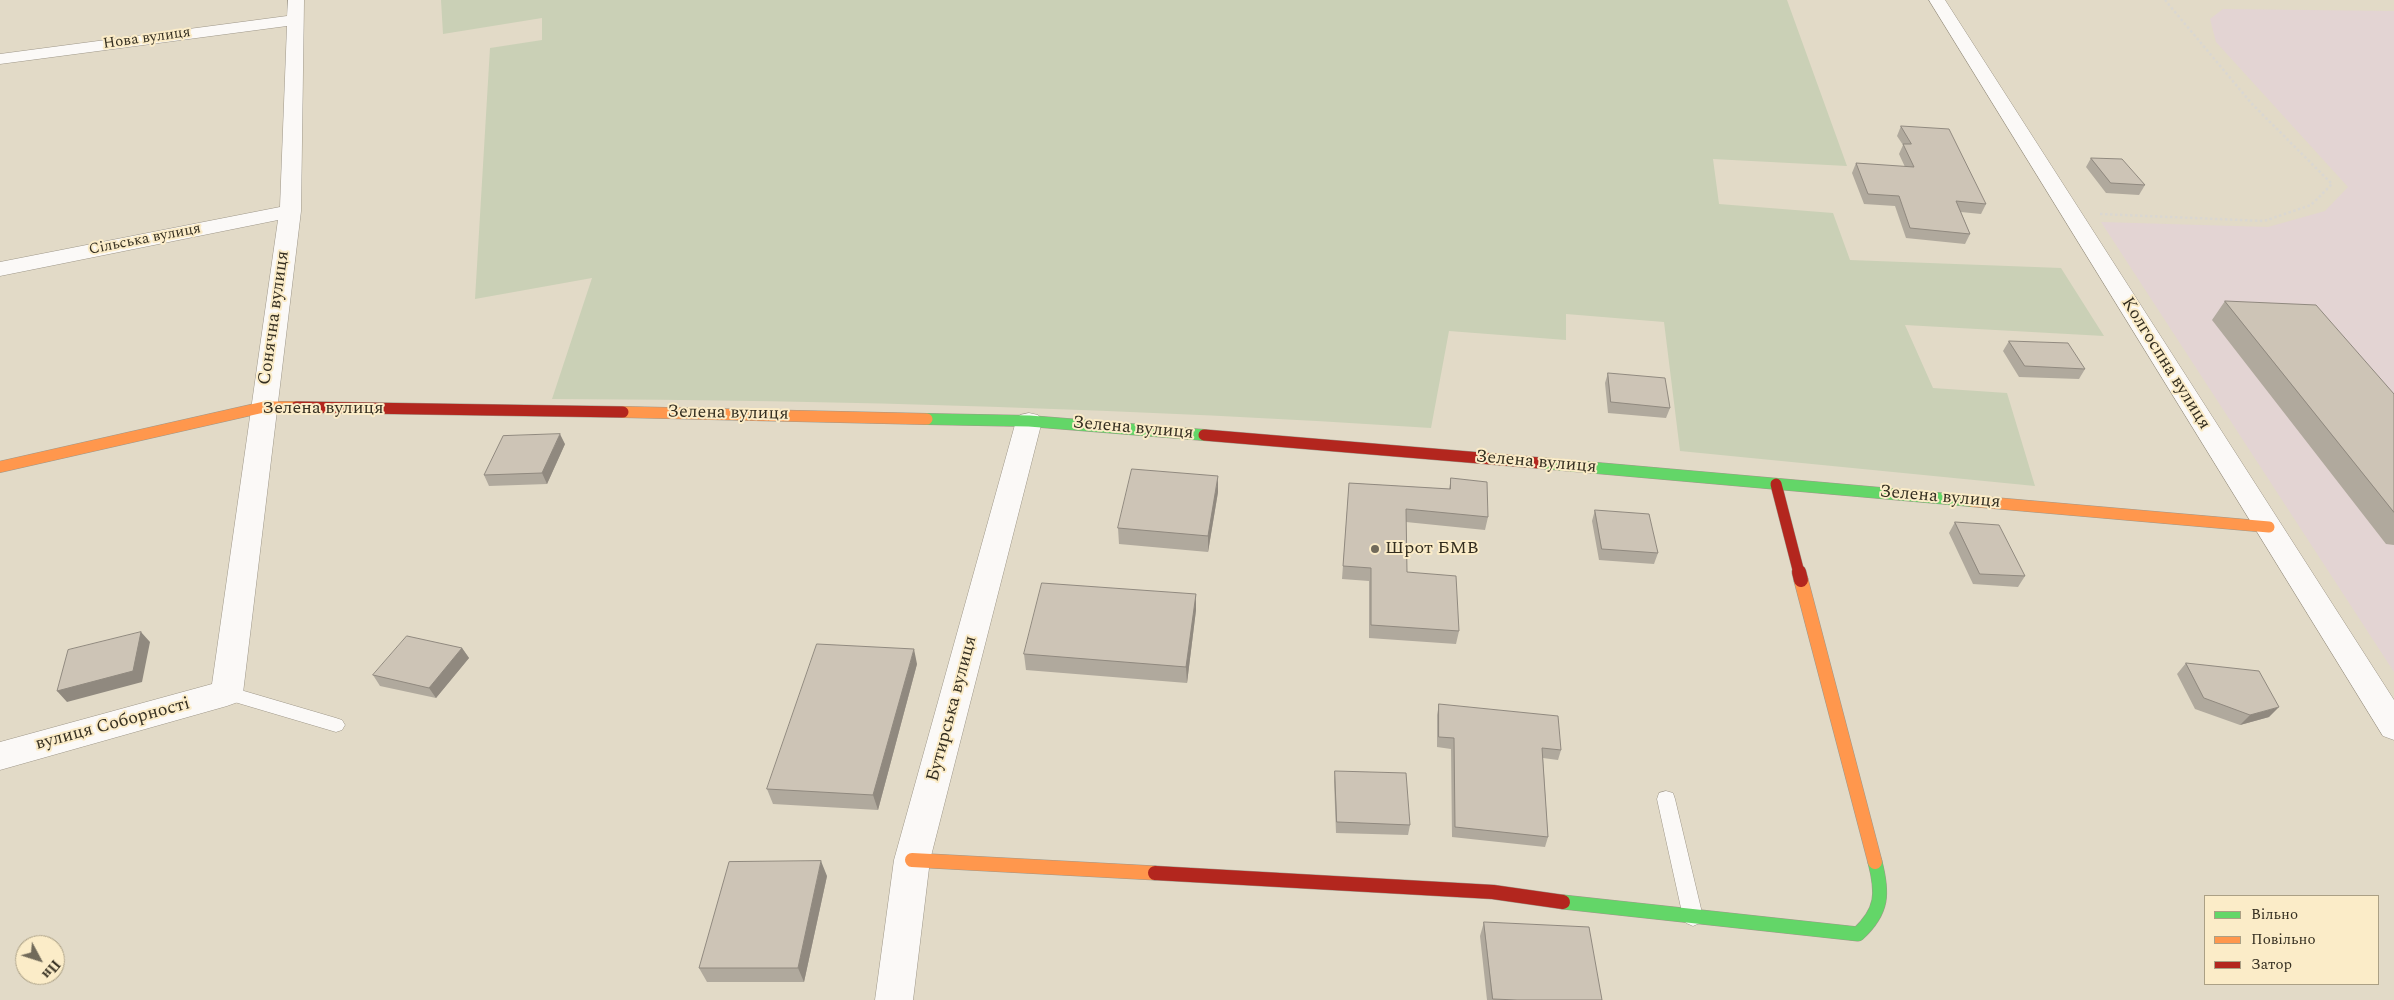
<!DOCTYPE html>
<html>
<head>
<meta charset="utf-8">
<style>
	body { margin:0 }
	#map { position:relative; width:2394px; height:1000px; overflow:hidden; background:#e2dac7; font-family:Spectral,serif }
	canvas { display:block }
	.legend { position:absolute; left:2204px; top:895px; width:175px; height:90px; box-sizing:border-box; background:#fbecc8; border:1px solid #aba085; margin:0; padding:6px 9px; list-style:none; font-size:15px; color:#342e20 }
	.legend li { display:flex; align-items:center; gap:10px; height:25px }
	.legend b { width:25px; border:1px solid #aba085 }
	.north { position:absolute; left:15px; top:935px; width:50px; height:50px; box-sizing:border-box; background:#fbecc8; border:1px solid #aba085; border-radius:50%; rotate:130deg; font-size:14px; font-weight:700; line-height:20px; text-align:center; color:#342e20 }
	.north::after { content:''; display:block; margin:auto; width:18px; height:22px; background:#716a5a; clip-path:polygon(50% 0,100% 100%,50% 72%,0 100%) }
</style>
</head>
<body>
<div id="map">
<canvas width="2394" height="1000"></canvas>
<ul class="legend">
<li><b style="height:6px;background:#63d668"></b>Вільно</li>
<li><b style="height:6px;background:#ff974d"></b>Повільно</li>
<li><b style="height:6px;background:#b3261e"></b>Затор</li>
</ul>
<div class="north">Пн</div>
</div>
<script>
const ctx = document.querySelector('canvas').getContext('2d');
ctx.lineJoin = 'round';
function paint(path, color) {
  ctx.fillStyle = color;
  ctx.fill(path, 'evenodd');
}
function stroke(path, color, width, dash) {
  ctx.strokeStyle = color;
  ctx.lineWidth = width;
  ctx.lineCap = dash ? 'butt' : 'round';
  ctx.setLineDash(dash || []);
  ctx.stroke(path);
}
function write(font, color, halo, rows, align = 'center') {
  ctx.font = font + ' Spectral,serif';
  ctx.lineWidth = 4;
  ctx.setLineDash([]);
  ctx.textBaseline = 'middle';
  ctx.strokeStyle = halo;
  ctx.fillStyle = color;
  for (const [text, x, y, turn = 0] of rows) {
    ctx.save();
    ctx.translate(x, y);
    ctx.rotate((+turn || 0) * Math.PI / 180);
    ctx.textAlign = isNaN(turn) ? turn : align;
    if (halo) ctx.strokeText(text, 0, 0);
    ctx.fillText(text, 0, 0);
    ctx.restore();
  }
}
paint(new Path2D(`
	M2223 9 2394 11V672L2101 222 2268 227 2325 211 2348 187 2216 42 2210 19Z`), '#e3d4d3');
paint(new Path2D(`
	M441 0H1787L1847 166 1713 159 1719 204 1833 213 1850 260 2061 268 2104 336 1905 325 1933 388 2007 393 2035 486 1680 451 1664 322 1566 314V340L1449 331 1431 428C1138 409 845 400 552 399L592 278 475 299 490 48 542 40V18L443 34Z`), '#cad0b6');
const lane = new Path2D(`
	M227 686 336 718 342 720 345 725 342 730 336 732 221 698 218 693 221 688Z
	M1666 791 1673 793 1675 799 1703 917 1700 923 1693 926 1686 923 1683 917 1657 799 1659 793Z`);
const street = new Path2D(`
	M288 0H304L301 211 243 693 238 702 227 706 0 770V742L212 684 278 220 0 276V262L280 207 287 26 0 64V54L287 16Z
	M1929 0H1945L2394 700V740L2383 736Z
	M1029 413 1038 415 1042 421 930 860 913 1000H875L894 860 1016 421 1020 415Z`);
const fastFar1 = new Path2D(`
	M927 419 1029 421 1204 435
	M1540 463 1971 501`);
const fast = new Path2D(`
	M1563 902 1858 934C1883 911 1883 893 1875 862`);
const slowFar1 = new Path2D(`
	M623 412 927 419
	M0 467 264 407H296
	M1971 501 2269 527`);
const slow = new Path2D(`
	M1801 580 1875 862
	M912 860 1155 873`);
const jamFar1 = new Path2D(`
	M296 407 623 412
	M1204 435 1540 463
	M1776 484 1799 573`);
const jam = new Path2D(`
	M1799 572 1801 580
	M1155 873 1493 892 1563 902`);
stroke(lane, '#9e9789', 1);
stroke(street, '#9e9789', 1);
stroke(fastFar1, '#9e9789', 12);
stroke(fast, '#9e9789', 15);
stroke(slowFar1, '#9e9789', 12);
stroke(slow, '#9e9789', 15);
stroke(jamFar1, '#9e9789', 12);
stroke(jam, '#9e9789', 15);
stroke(new Path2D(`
	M2100 214 2264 221 2311 205 2332 184 2252 104 2165 0`), '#dad7d1', 2.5, [2.5, 2.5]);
paint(lane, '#fbf9f7');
paint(street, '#fbf9f7');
stroke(fastFar1, '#63d668', 11);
stroke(fast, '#63d668', 14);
stroke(slowFar1, '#ff974d', 11);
stroke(slow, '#ff974d', 14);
stroke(jamFar1, '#b3261e', 11);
stroke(jam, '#b3261e', 14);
paint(new Path2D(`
	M1901 126 1986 204 1981 214 1961 212 1970 234 1965 244 1906 238 1895 206 1864 204 1852 173 1856 163 1905 167 1899 154 1903 145 1897 136Z
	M2091 158 2145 185 2139 195 2106 193 2086 167Z
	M2225 301 2394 394V545L2386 544 2212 320Z
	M2009 341 2085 369 2079 379 2019 377 2003 351Z
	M1608 373 1670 408 1666 418 1608 413 1605 383Z
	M565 444 547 484 489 486 484 475Z
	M1451 478 1488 517 1485 530 1406 522 1407 572 1459 631 1456 644 1369 638V581L1342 579 1349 483 1449 489Z
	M1218 492 1208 552 1119 544 1118 528Z
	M1595 510 1658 553 1654 564 1599 560 1592 521Z
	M1955 522 2025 576 2018 587 1973 584 1949 533Z
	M1196 594V610L1187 683 1026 670 1024 654Z
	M462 648 469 658 436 698 380 686 373 675Z
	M2186 663 2269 717 2240 725 2195 709 2177 674Z
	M917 664 878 810 773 804 767 789Z
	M1439 704 1561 750 1558 760 1543 758 1548 837 1545 847 1452 837 1451 749 1437 747V715Z
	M1335 771 1410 825 1408 835 1336 833 1334 781Z
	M827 876 804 982H707L699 968Z
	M1484 922 1602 1000H1487L1480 936Z`), '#b0a99d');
paint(new Path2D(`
	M560 434 565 444 547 484 542 473Z
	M1218 476V492L1208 552V536Z
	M1196 594V610L1187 683 1186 667Z
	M141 632 150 642 142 682 67 702 57 691Z
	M462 648 469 658 436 698 429 688Z
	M914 649 917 664 878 810 873 795Z
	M2279 707 2269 717 2240 725 2250 715Z
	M821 861 827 876 804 982 798 968Z`), '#90897f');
const building = new Path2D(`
	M1901 126 1949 129 1986 204 1956 201 1970 234 1910 228 1899 196 1868 194 1856 163 1914 167 1903 144H1911Z
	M2091 158 2122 159 2145 185 2111 183Z
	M2225 301 2316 305 2394 394V512Z
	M2009 341 2068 343 2085 369 2025 366Z
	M1608 373 1665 378 1670 408 1611 402Z
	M560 434 542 473 484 475 503 436Z
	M1132 469 1218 476 1208 536 1118 528Z
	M1451 478 1487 482 1488 517 1406 509 1407 572 1456 576 1459 631 1371 625V568L1343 566 1349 483 1450 489Z
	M1595 510 1649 514 1658 553 1602 549Z
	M1955 522 1999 525 2025 576 1980 574Z
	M1042 583 1196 594 1186 667 1024 654Z
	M141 632 133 671 57 691 68 650Z
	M407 636 462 648 429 688 373 675Z
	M817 644 914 649 873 795 767 789Z
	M2186 663 2259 671 2279 707 2250 715 2204 698Z
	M1439 704 1558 716 1561 750 1542 748 1548 837 1455 827 1454 738 1439 737Z
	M1335 771 1406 773 1410 825 1337 822Z
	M821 861 798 968H699L729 862Z
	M1484 922 1589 927 1602 1000H1517L1493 999Z`);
paint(building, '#cdc4b6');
stroke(building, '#90897f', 1);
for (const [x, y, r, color] of [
	[1375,549,5,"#716a5a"]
]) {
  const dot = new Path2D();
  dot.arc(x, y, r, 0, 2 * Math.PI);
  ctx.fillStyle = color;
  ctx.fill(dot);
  stroke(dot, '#fbecc8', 2);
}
write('15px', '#342e20', '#fbecc8', [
	["Нова вулиця",147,39,-8],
	["Сільська вулиця",145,240,-11]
]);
write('18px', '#342e20', '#fbecc8', [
	["Сонячна вулиця",275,318,-82],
	["Колгоспна вулиця",2165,364,58],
	["Зелена вулиця",323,409],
	["Зелена вулиця",728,414,1],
	["Зелена вулиця",1133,429,5],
	["Зелена вулиця",1536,463,5],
	["Зелена вулиця",1940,498,5],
	["Бутирська вулиця",953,709,-75],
	["вулиця Соборності",113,725,-15]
]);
write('18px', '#342e20', '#fbecc8', [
	["Шрот БМВ",1385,549]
], 'left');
</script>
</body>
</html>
